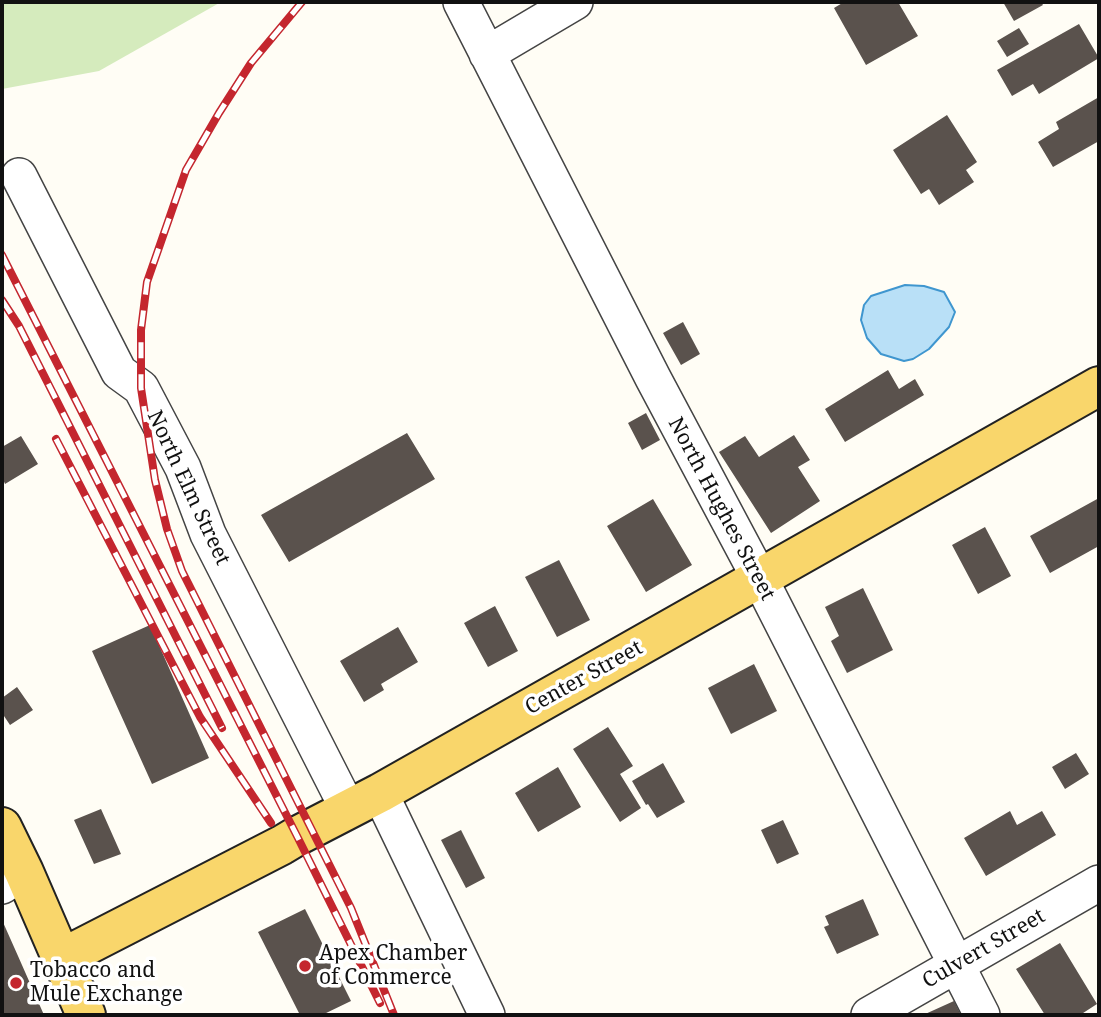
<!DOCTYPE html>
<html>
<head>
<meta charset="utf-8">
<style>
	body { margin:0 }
	#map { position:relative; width:1101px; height:1017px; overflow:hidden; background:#fffdf5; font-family:"Noto Serif",serif }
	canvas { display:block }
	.frame { position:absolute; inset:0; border:4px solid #111; pointer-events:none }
</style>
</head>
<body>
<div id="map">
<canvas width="1101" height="1017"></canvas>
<div class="frame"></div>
</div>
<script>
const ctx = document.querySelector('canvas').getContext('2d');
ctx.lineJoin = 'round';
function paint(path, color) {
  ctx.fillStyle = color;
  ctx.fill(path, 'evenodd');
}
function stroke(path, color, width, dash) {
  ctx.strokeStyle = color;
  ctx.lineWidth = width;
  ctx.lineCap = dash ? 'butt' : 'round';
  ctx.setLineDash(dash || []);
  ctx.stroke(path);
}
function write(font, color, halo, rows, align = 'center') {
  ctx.font = font + ' "Noto Serif",serif';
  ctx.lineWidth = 7;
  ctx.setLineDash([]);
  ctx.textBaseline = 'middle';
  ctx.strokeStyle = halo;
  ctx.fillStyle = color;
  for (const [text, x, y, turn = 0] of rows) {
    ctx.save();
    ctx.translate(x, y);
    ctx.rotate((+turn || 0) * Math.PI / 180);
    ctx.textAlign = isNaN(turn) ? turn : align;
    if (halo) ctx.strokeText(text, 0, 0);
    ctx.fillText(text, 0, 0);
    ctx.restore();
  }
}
paint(new Path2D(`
	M2 2H221L99 71 2 89Z`), '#d5ebbd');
const water = new Path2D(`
	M905 285 924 286 944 292 955 312 949 327 929 349 913 359 904 361 881 354 867 338 861 320 864 305 871 296Z`);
paint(water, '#b9e0f7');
stroke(water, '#3f96cf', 2);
paint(new Path2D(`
	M844 2H898L918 36 866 65 834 8Z
	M1003 2H1041L1043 5 1014 21Z
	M1079 24 1099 58 1039 94 1033 84 1012 96 997 70Z
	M1019 28 1029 44 1007 57 997 41Z
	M1099 97V141L1053 167 1038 142 1059 129 1056 122Z
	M947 115 977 162 966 170 974 182 939 205 929 189 921 194 893 150Z
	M683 322 700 354 681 365 663 333Z
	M888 370 899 389 915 379 924 395 845 442 825 409Z
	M646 413 660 440 642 450 628 423Z
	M407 433 435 479 289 562 261 515Z
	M794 435 810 460 798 467 820 501 771 533 719 452 745 436 759 457Z
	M21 436 38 464 5 484 2 477V447Z
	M1099 498V546L1050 573 1030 536Z
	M653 499 692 565 646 592 607 526Z
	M985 527 1011 576 978 594 952 545Z
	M559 560 590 620 557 637 525 577Z
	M863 588 893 650 847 673 831 641 839 636 825 607Z
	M495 606 518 651 488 667 464 623Z
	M150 625 209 758 152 784 92 651Z
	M398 627 418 662 381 684 384 690 364 702 340 661Z
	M754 664 777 711 731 734 708 688Z
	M17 687 33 710 10 725 2 713V698Z
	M608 727 633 766 620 774 641 808 620 822 573 749Z
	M1076 753 1089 774 1065 789 1052 767Z
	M663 763 685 802 657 818 648 804 646 805 632 781Z
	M558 767 581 807 538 832 515 793Z
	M101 809 121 854 94 864 74 820Z
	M1010 811 1017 825 1042 811 1056 835 986 876 964 838Z
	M783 820 799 854 777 864 761 830Z
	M461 830 485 878 466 888 441 840Z
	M863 899 879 935 837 954 824 927 829 925 825 916Z
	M305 909 351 1001 322 1015H300L258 932Z
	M2 920 18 956 44 1015H2Z
	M1060 943 1097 1004 1080 1015H1045L1016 969Z
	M954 1001 961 1015H923Z`), '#5a524d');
const minor = new Path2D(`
	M461 2 653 378 760 579 982 1015
	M487 54 575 2
	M19 176 119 372 141 388 183 468 208 534 348 809
	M380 793 487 1015
	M2 886 24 872
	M869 1015 1099 883`);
const major = new Path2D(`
	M2 827 24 872 86 1015
	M62 958 282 845 297 836 380 793 1099 386`);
stroke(minor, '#444', 38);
stroke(major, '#222', 42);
stroke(minor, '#fff', 35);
stroke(major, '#f9d66b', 38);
const rail = new Path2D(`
	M302 2 251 63 219 113 186 170 147 282 141 330V388L155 480 167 529 182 571 351 908 394 1015
	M2 255 297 836 380 1003
	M2 300 19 326 222 728
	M56 439 200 717 271 823`);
stroke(rail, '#c4262e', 8);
stroke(rail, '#fff', 5, [16]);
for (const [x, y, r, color] of [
	[305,966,7,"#c4262e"],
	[16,983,7,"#c4262e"]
]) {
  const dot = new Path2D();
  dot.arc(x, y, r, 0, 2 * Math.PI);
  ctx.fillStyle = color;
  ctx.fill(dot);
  stroke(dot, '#fff', 2.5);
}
write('21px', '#111', '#fff', [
	["North Elm Street",188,488,65],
	["North Hughes Street",721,509,62],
	["Center Street",584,678,-29],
	["Culvert Street",984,949,-30]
]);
write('21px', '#111', '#fff', [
	["Apex Chamber",319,954],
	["of Commerce",319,978],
	["Tobacco and",30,971],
	["Mule Exchange",30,995]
], 'left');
</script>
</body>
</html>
